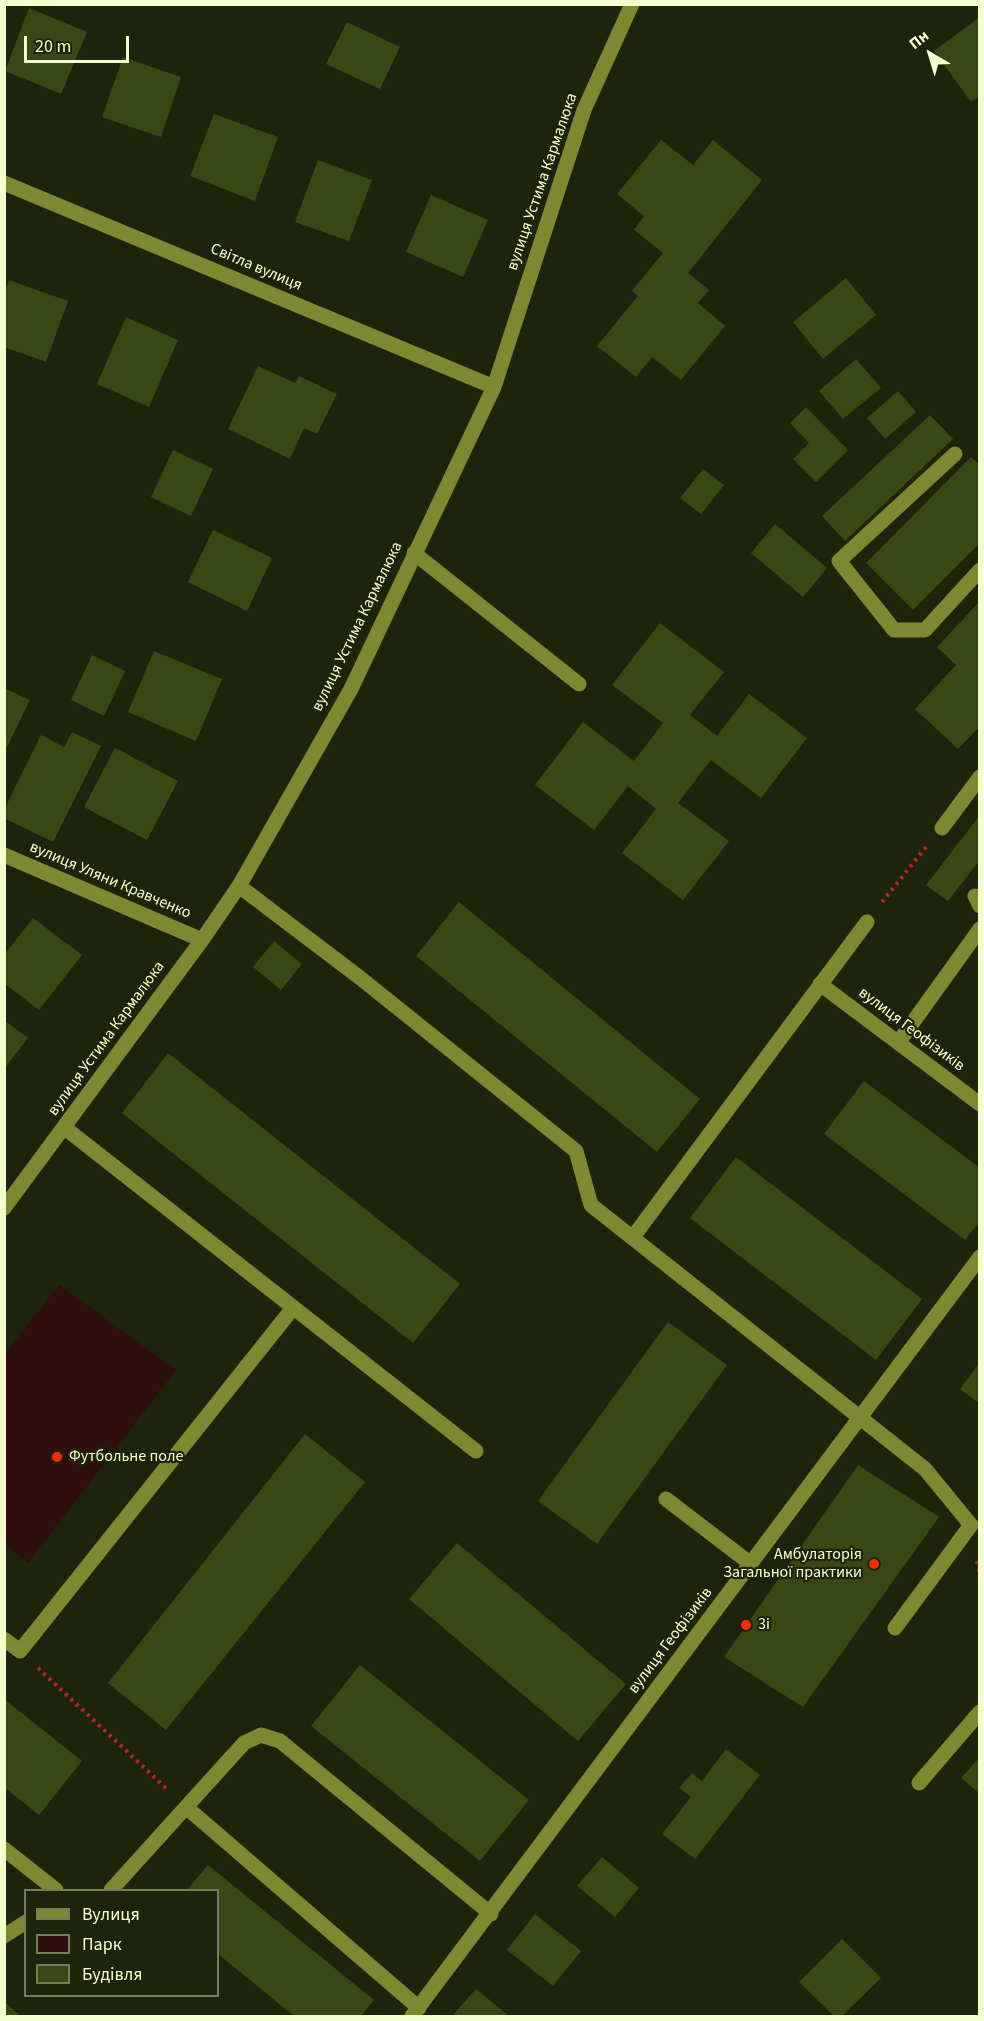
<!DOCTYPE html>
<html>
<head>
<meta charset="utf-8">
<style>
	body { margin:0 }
	#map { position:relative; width:984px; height:2021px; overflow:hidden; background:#1e240b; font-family:"Source Sans 3",sans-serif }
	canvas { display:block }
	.frame { position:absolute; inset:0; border:6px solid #f6ffce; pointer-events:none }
	.legend { position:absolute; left:24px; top:1889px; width:195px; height:108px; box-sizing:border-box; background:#1e240b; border:2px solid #747c59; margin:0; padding:8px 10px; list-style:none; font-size:18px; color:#f6ffce }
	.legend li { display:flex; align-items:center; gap:12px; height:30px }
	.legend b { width:30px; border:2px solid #747c59 }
	.north { position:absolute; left:900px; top:24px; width:60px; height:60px; -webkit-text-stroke:4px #1e240b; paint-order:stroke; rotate:322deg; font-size:16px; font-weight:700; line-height:24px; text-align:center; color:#f6ffce }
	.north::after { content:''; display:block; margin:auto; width:21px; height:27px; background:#f6ffce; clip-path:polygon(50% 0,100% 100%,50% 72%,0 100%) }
	.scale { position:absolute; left:24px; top:36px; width:105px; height:27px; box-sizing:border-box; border:3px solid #f6ffce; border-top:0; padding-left:8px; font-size:18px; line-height:21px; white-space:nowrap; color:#f6ffce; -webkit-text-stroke:4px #1e240b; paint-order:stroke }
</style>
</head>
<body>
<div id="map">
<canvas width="984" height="2021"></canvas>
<div class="frame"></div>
<ul class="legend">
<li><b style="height:8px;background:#7e8831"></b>Вулиця</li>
<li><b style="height:16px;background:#2e0f0e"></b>Парк</li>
<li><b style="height:16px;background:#394715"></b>Будівля</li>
</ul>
<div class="north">Пн</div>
<div class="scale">20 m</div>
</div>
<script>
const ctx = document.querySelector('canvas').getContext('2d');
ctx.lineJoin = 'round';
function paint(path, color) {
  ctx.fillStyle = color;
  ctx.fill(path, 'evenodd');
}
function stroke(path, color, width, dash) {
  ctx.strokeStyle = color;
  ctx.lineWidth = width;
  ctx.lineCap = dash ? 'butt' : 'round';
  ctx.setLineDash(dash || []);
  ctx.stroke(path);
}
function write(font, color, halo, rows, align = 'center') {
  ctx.font = font + ' "Source Sans 3",sans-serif';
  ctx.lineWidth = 4.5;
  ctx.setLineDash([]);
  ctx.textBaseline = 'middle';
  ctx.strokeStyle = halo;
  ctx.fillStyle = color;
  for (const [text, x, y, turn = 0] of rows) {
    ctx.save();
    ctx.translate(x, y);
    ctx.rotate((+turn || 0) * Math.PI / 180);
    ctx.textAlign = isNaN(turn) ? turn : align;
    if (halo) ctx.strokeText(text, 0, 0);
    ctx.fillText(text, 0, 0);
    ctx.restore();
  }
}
paint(new Path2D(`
	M59 1285 176 1370 28 1563 5 1544V1354Z`), '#2e0f0e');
paint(new Path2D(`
	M29 8 87 32 61 94 5 71Z
	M980 17V96L971 102 934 51Z
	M347 22 400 47 380 89 326 64Z
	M123 57 181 77 161 137 102 117Z
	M214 114 278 137 255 201 190 176Z
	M661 140 693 165 713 140 762 180 688 273 709 290 698 303 725 326 681 380 652 357 636 377 597 346 638 296 632 291 663 253 634 230 644 216 617 194Z
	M318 160 372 180 349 241 295 222Z
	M431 195 488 220 463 277 406 252Z
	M846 278 876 315 823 359 793 322Z
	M9 280 68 301 46 362 4 347V293Z
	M126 317 178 340 149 407 97 384Z
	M856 359 881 388 843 419 819 391Z
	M258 366 295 383 299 376 337 394 317 434 304 428 290 459 228 429Z
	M898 391 916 412 885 439 867 418Z
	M806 407 848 450 816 482 793 459 809 443 790 423Z
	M930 415 953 439 845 541 822 516Z
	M173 450 213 469 191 516 151 497Z
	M971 457 980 465V543L913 610 866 563Z
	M703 469 724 485 701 514 680 498Z
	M775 524 827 568 803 597 751 553Z
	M213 530 272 558 247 611 188 582Z
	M980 601V726L958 749 915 709 956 665 937 647Z
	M660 623 724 672 690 715 717 736 749 694 807 738 761 798 711 760 678 803 729 841 683 900 622 853 656 809 628 786 594 830 535 785 583 722 634 761 663 723 612 685Z
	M154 651 222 679 196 741 128 712Z
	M92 655 125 671 104 716 71 700Z
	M4 688 30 700 4 753Z
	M72 732 101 746 53 842 4 818V810L41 735 64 747Z
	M115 748 178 781 147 840 84 807Z
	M980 815V860L948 901 926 885Z
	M459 902 700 1099 657 1152 416 956Z
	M33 918 82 955 39 1010 4 983V955Z
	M274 941 302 964 281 990 253 967Z
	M4 1020 28 1038 4 1069Z
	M168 1053 460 1284 413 1343 122 1113Z
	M864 1081 980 1168V1221L965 1240 824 1134Z
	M736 1157 922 1299 876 1360 690 1218Z
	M668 1322 727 1365 597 1544 538 1501Z
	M980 1362V1404L960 1389Z
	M305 1434 365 1482 166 1730 108 1683Z
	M858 1465 939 1517 803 1707 724 1657Z
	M457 1543 626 1684 578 1741 409 1599Z
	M360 1665 529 1800 480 1861 311 1726Z
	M4 1699 82 1761 39 1815 4 1787Z
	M726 1749 760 1775 695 1859 662 1834 691 1797 679 1788 692 1773 702 1781Z
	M980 1757V1794L961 1778Z
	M602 1857 639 1888 615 1917 577 1886Z
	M208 1865 374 2000 361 2016H294L218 1954V1890H187Z
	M535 1914 581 1951 553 1986 507 1950Z
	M842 1939 881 1978 842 2016H834L799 1982Z
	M476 1989 509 2016H452Z
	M4 2001 20 2016H4Z`), '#394715');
stroke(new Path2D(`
	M882 902 926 847
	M977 1561 980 1573
	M38 1668 168 1790`), '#c02421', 4, [3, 4.5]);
stroke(new Path2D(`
	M4 183 494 387
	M955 454 839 561 894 630H925L980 570
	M414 553 579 684
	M942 828 980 777
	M4 855 202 940
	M239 886 359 977 576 1151 591 1205 925 1469 971 1525 895 1628
	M975 896 980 906
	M820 984 980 1104
	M898 1043 980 929
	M65 1128 476 1451
	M4 1208 202 940 239 886 351 689 494 387 584 110 632 4
	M633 1237 867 922
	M666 1499 751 1564
	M4 1639 20 1651 293 1308
	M919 1783 980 1712
	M186 1807 419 2008
	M4 1849 56 1890
	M111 1890 244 1743 261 1735 280 1741 491 1914
	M4 1936 26 1922
	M412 2016 980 1257`), '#7e8831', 15);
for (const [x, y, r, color] of [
	[57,1457,6,"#f92c00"],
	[874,1564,6,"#f92c00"],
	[746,1625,6,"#f92c00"]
]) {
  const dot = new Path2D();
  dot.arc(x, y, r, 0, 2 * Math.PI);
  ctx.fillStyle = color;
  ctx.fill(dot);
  stroke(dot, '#1e240b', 2);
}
write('16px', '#f6ffce', '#1e240b', [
	["вулиця Устима Кармалюка",543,182,-71],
	["Світла вулиця",256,268,23],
	["вулиця Устима Кармалюка",358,627,-64],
	["вулиця Уляни Кравченко",110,881,23],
	["вулиця Геофізиків",911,1030,37],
	["вулиця Устима Кармалюка",107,1039,-54],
	["вулиця Геофізиків",671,1641,-53]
]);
write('16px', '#f6ffce', '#1e240b', [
	["Футбольне поле",69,1457],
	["Амбулаторія",862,1555,"right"],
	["Загальної практики",862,1573,"right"],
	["3і",758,1625]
], 'left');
</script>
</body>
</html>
